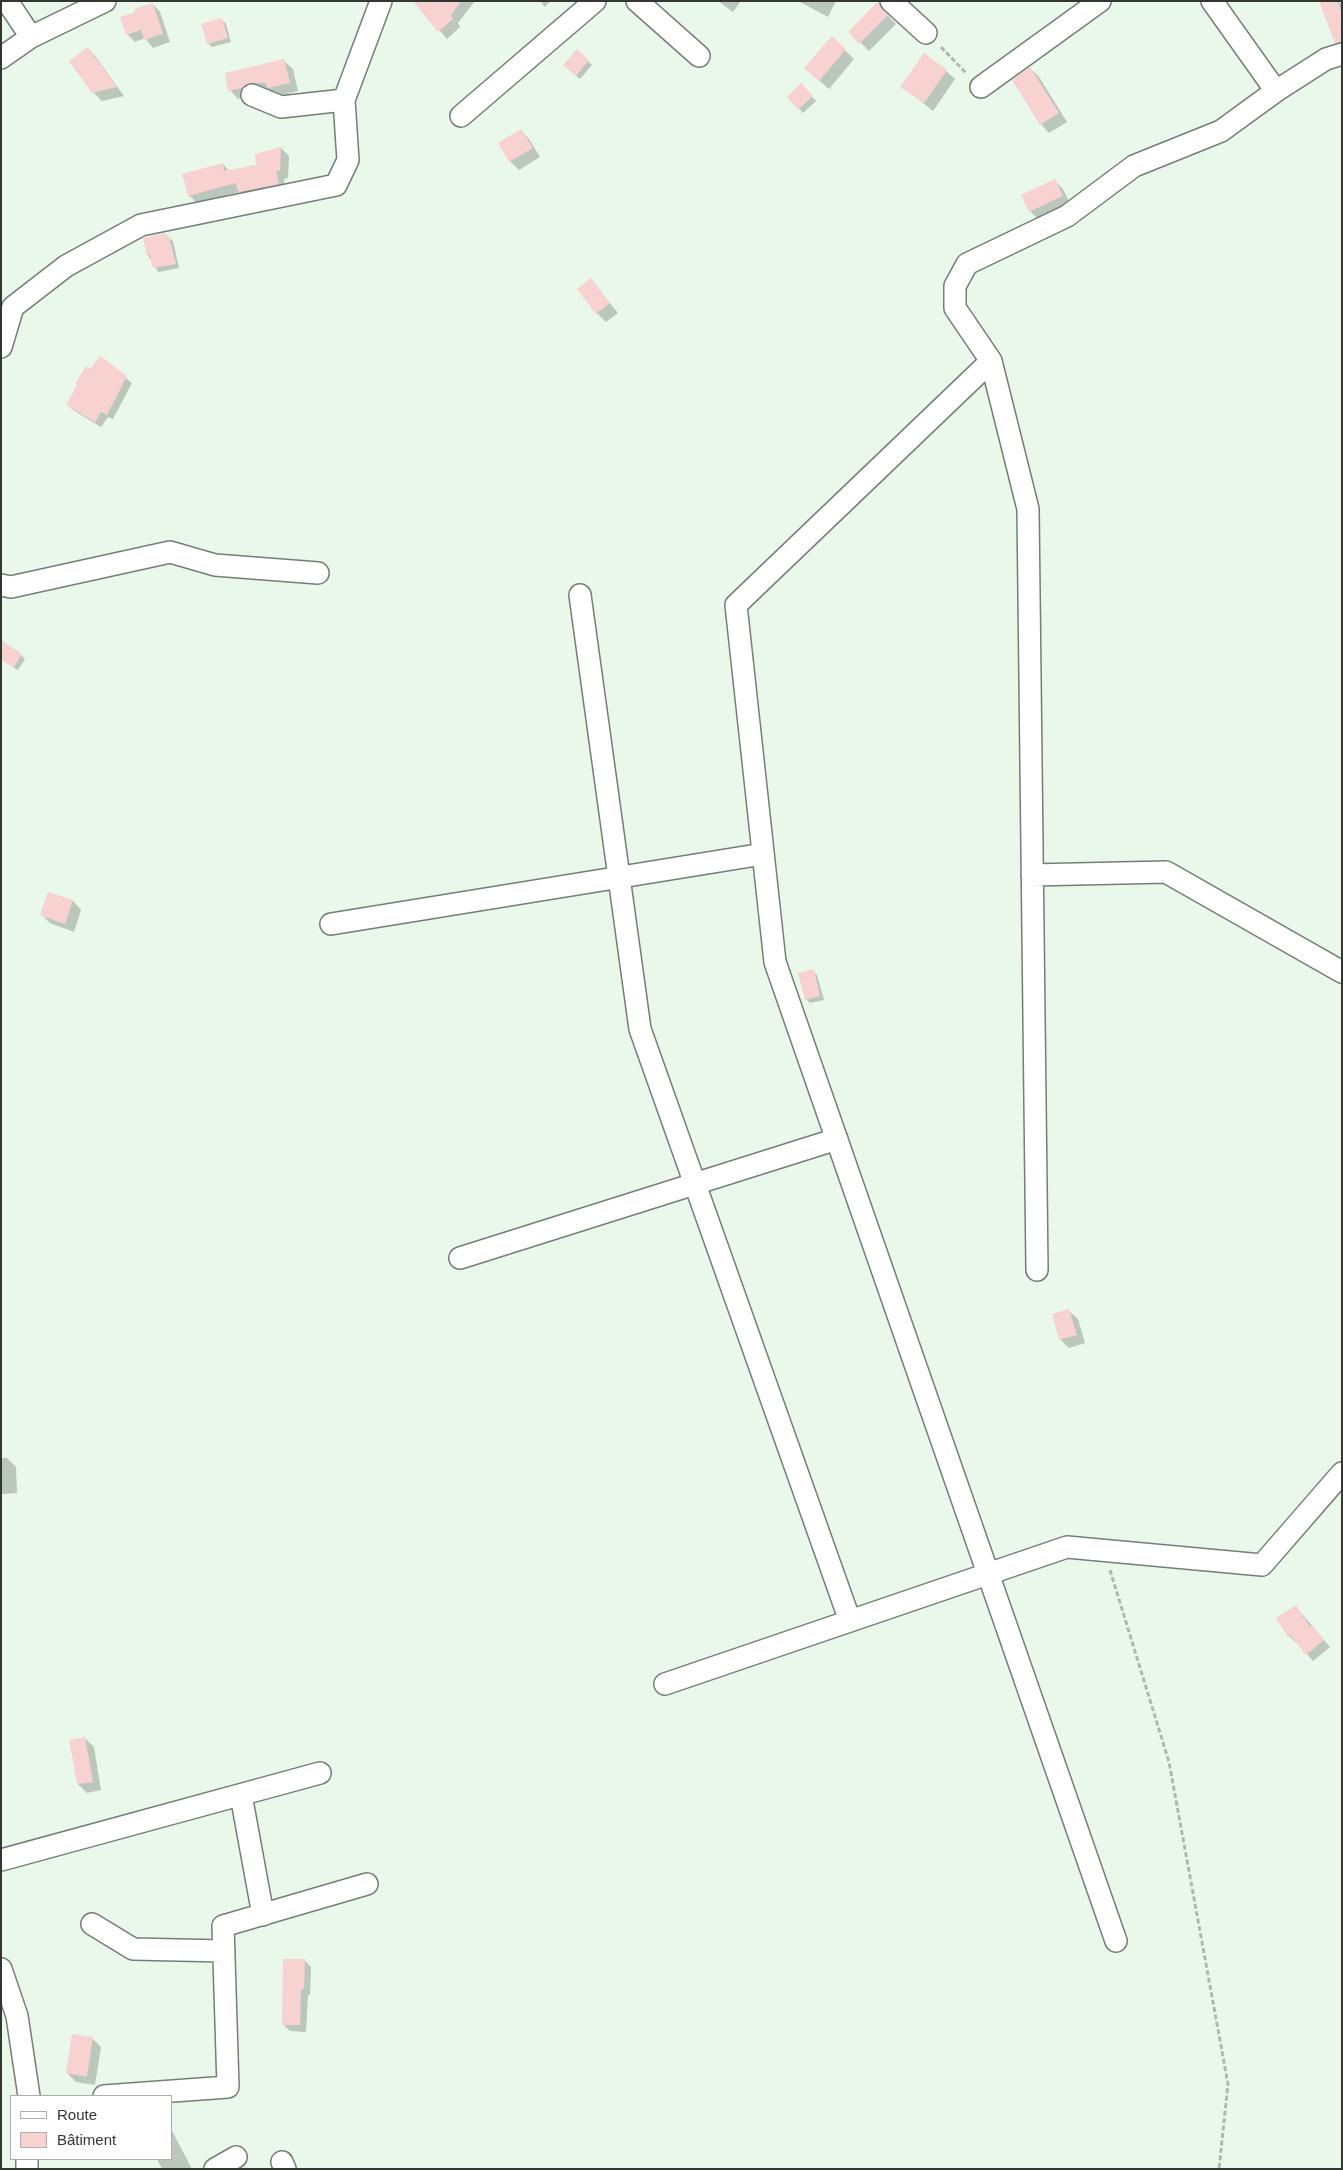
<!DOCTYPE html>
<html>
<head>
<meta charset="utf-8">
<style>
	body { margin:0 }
	#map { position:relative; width:1343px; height:2170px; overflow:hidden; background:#eaf8eb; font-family:Arial,sans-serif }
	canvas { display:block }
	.frame { position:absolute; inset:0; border:2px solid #323732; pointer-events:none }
	.legend { position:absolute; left:10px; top:2095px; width:162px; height:65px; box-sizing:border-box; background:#fff; border:1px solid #adafad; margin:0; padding:6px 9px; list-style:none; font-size:15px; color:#323732 }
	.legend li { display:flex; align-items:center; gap:10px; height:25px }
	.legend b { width:25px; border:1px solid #adafad }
</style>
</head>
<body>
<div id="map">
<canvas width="1343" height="2170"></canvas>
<div class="frame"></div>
<ul class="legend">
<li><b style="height:6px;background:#fff"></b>Route</li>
<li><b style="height:14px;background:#f8d1d1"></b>Bâtiment</li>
</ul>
</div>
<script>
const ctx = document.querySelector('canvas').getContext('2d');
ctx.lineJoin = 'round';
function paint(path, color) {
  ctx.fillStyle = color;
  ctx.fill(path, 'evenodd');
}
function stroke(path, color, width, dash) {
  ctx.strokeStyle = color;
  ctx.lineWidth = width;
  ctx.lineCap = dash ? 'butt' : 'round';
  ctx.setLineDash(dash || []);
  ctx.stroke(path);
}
paint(new Path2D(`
	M421 1H475L458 23 460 27 447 39 417 4Z
	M540 1H550L545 7Z
	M718 1H741L733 12Z
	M798 1H836L828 17Z
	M1324 1H1338L1342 5V45L1335 38Z
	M153 4 160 12 170 42 153 48 145 38 135 42 127 34 136 13Z
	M877 4 896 24 869 51 850 32Z
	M222 20 226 24 231 42 212 47 208 43Z
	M832 38 854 59 829 89 815 77Z
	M88 48 96 57 124 96 102 101 93 92Z
	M577 51 592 65 580 79 568 69Z
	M284 61 293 69 298 91 278 96 273 91H259L251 96 238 99 230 90Z
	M1030 68 1039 77 1067 122 1049 133 1041 124Z
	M946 71 955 79 933 111 902 86Z
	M801 85 816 101 803 113 788 97Z
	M521 131 529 139 540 157 519 170 510 161 499 144Z
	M281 148 289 156 288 178 284 179 286 192 247 199 240 192 197 203 189 195 223 164 229 171 258 166 256 155Z
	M1054 180 1063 189 1071 205 1039 220 1030 211Z
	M165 234 173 241 179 268 158 272 148 255Z
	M591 280 618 313 606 322 597 313Z
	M100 358 132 383 113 419 108 417 101 427 73 410 67 404Z
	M21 655 25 659 18 670 1 659Z
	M49 893 73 901 81 910 74 932 50 923 42 915Z
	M813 971 817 975 824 1000 810 1003 806 999Z
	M1069 1311 1078 1319 1085 1343 1069 1348 1060 1339Z
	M1 1458H7L16 1467 17 1493 1 1494Z
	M1296 1607 1330 1647 1313 1661 1296 1641 1295 1642 1289 1636Z
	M85 1738 94 1747 101 1790 87 1793 78 1784Z
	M304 1960 311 1967 310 1995H308L306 2032 290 2031 283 2024Z
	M92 2038 101 2047 95 2085 76 2082 67 2073Z
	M171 2129 192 2169H162L157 2159H171Z`), '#0003');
paint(new Path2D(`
	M413 1H461L451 15 453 19 438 32Z
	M1319 1H1337L1342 14V42L1335 43Z
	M877 2 888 15 859 44 848 32Z
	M153 3 163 34 144 40 141 30 126 35 120 17 135 12 134 9Z
	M222 18 228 38 207 44 201 24Z
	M832 36 846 49 819 81 804 68Z
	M88 47 117 87 92 93 69 61Z
	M577 49 589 60 576 76 563 65Z
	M924 53 947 70 924 103 900 87Z
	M284 59 290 83 268 88 265 83H250L242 88 228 91 225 73Z
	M1030 67 1059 113 1040 125 1012 80Z
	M801 83 813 96 798 110 787 97Z
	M521 129 533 148 509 162 498 143Z
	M281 147 280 171H276L279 184 238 192 236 183 188 196 182 174 223 163 224 171 256 165 255 154Z
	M1055 179 1063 196 1029 212 1021 195Z
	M165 233 166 236H169L176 264 153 268 150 255 147 256 143 238Z
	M591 278 610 303 596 314 577 289Z
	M100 356 127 376 107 415 101 412 95 422 66 405 77 385 75 384 86 366 90 369Z
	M1 640 22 654 14 667 1 660Z
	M48 892 73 900 65 924 40 915Z
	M814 969 820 996 805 1000 798 973Z
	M1069 1309 1077 1335 1059 1340 1052 1314Z
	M1296 1605 1310 1627 1312 1625 1324 1640 1306 1655 1290 1635 1288 1637 1276 1618Z
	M85 1737 93 1782 77 1784 69 1740Z
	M283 1959H305L304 1989H301L300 2025H282Z
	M72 2034 93 2037 87 2077 66 2073Z`), '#f8d1d1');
const minor = new Path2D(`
	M7 1 31 37
	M637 1 699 56
	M891 1 926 33
	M1212 1 1276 91
	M1 58 31 37 105 1
	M981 87 1100 1
	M252 95 281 107 344 100 381 1
	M461 116 595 1
	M1 347 13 307 66 266 141 225 336 185 348 160 344 100
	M991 361 736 605 775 962 1116 1941
	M1 585 11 587 170 552 215 565 318 573
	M580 595 640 1029 850 1621
	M1032 875 1166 872 1342 972
	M331 924 763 854
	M460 1258 837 1139
	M1037 1270 1028 509 991 361 955 308V286L967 264 1067 216 1134 166 1221 131 1276 91 1326 59 1342 54
	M665 1684 1067 1547 1262 1565 1342 1473
	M241 1795 263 1915
	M1 1860 320 1773
	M92 1924 133 1949 224 1951
	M1 1969 17 2016 29 2096
	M104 2096 228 2087 223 1926 367 1884
	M282 2162 285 2169
	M27 2169V2159
	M215 2169 236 2157`);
stroke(minor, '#737f73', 24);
stroke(new Path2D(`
	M941 47 966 73
	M1110 1570 1169 1762 1228 2084 1219 2169`), '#aeb9ae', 3, [5, 2.5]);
stroke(minor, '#fff', 21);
</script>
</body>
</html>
